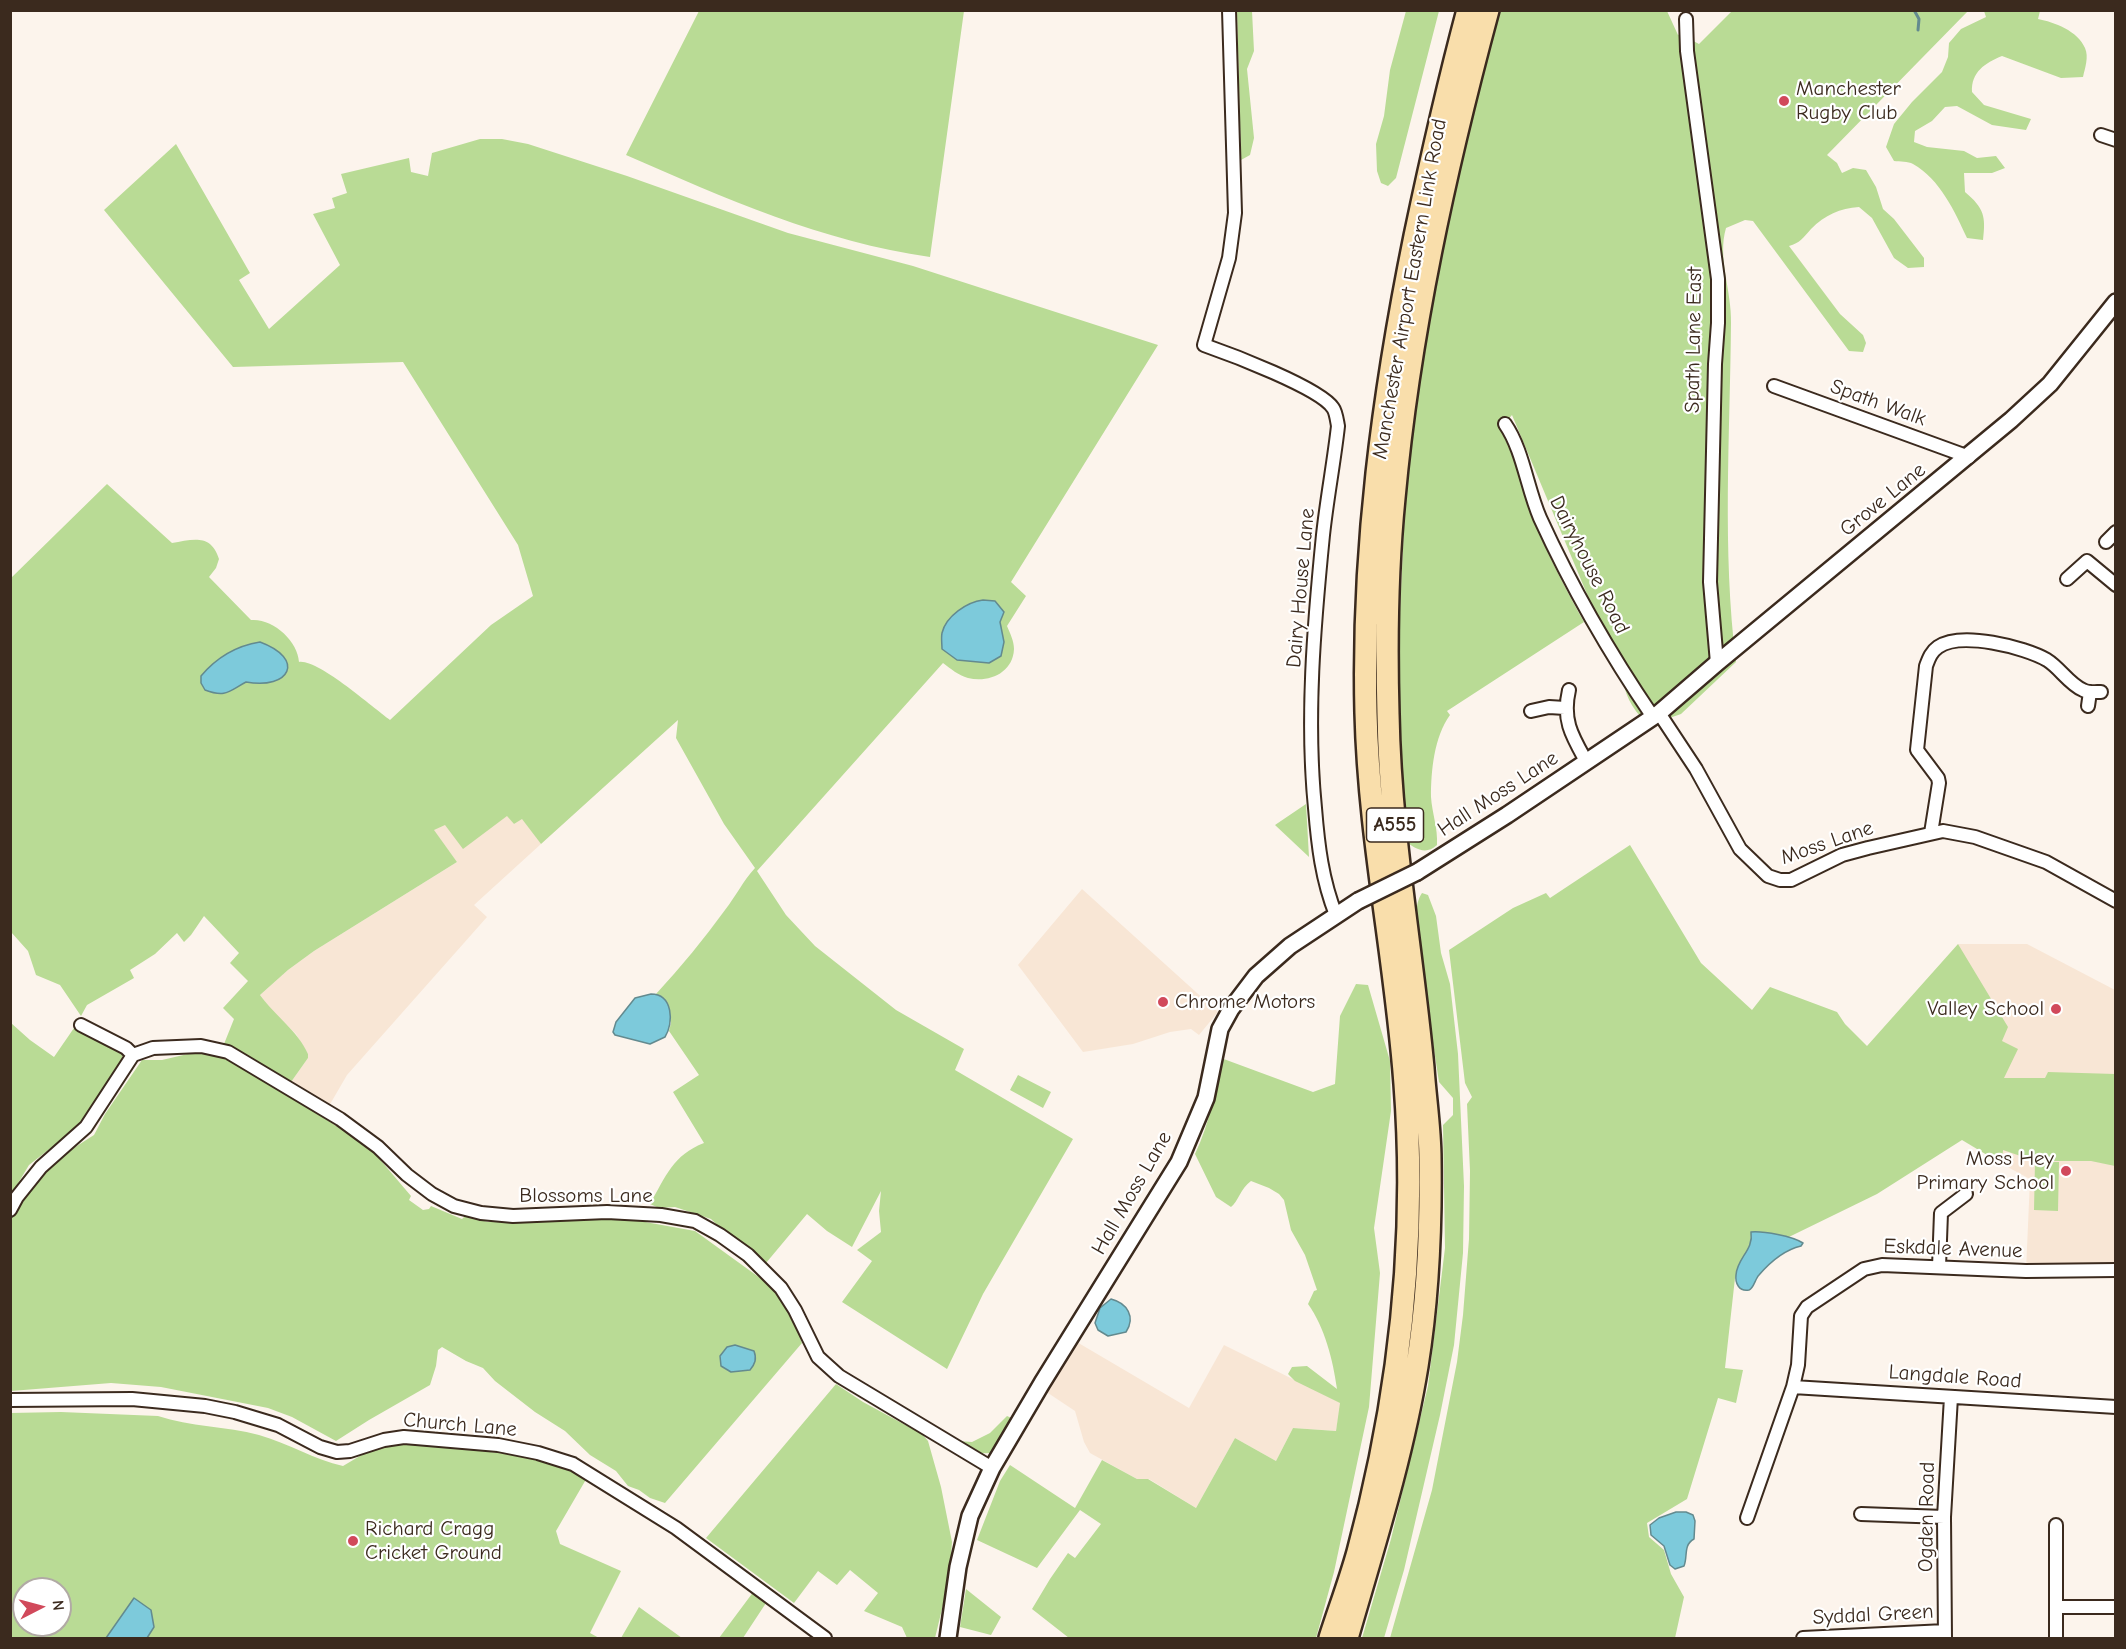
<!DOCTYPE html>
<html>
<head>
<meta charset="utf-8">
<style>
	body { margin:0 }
	#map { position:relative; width:2126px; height:1649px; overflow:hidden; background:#fcf4ec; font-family:"Comic Neue",sans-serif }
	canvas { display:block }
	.frame { position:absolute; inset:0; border:12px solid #3b2a1e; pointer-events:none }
	.north { position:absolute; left:12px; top:1577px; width:60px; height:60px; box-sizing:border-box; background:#fff; border:2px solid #b1aaa5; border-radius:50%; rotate:84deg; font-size:16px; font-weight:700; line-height:24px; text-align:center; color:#3b2a1e }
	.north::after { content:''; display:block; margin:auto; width:21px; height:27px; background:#d1495b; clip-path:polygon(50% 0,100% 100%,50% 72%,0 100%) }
</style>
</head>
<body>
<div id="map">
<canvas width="2126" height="1649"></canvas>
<div class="frame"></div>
<div class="north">N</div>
</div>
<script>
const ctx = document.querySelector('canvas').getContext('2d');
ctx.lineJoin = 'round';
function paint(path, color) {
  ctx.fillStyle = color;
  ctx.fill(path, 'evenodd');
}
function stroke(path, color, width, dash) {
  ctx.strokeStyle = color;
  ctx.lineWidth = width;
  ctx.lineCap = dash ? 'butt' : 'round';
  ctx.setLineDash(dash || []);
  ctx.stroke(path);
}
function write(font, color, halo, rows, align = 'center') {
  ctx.font = font + ' "Comic Neue",sans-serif';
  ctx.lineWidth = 4.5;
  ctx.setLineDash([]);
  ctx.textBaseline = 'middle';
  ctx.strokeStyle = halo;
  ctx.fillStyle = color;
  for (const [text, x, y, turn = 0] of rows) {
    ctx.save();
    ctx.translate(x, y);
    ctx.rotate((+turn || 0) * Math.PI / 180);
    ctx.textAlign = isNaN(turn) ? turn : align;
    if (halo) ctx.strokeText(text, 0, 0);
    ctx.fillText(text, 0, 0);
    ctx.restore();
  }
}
paint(new Path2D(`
	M489 791 514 824 522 818 541 844 474 905 487 917 347 1075 329 1106 291 1082 308 1058V1054L296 1034 272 1011 260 995 288 970 314 951 457 862 433 830 445 824Z
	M1082 889 1218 1012 1199 1035 1191 1029 1170 1032 1133 1044 1083 1052 1018 965Z
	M1958 944H2027L2115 990V1270L2026 1271 2030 1179 2002 1164 2004 1078 2001 1041Z
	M1070 1338 1189 1408 1224 1345 1341 1403 1336 1431 1293 1428 1276 1461 1235 1438 1196 1508 1149 1479H1137L1090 1453 1084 1442 1075 1411 1039 1387Z`), '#f8e6d5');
paint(new Path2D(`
	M699 11H964L930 257C823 242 724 198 626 155Z
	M1237 11H1252L1254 51 1247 69 1254 138 1250 155 1241 160Z
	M1406 11H1439L1396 178 1388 186 1381 183 1377 171 1376 144 1384 116 1390 70Z
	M1495 11H1667L1678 35 1680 34 1699 44 1732 11H1968L1827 155 1837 163 1842 173 1853 168 1866 170 1876 187 1883 209 1894 219 1924 258V267L1908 268 1894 258 1872 218 1859 207C1840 208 1825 215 1811 229 1803 238 1800 243 1789 246L1840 314 1863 335 1866 343 1863 352 1849 351 1753 221 1745 220 1726 228C1717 258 1732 291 1731 323 1730 436 1722 550 1736 662L1681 714 1655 723 1650 727C1636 713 1626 700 1623 680L1512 415 1500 429C1516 457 1521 488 1532 517 1547 553 1565 588 1584 622L1447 711 1450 715C1434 737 1431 771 1431 797 1432 813 1438 828 1437 845 1425 856 1415 848 1403 840L1397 672 1410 404 1446 210Z
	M1984 11H2040L2038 19C2054 22 2078 31 2085 48 2089 57 2085 68 2083 77L2061 78 2002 56C1985 63 1971 72 1972 92L1984 105 2031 119 2026 130 1992 125 1957 106 1945 107 1932 121 1915 131 1914 142 1927 147 1964 151 1977 158 1996 156 2005 168 1992 173H1964L1965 192C1984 208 1986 216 1983 240L1967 238C1955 212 1940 179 1913 164 1908 161 1900 162 1894 161L1886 147 1894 124 1912 102 1942 72 1948 57 1949 43 1961 29 1986 17Z
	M480 139H502L528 144 627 176 788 233 913 266 1158 345 1011 582 1026 596 1007 626C1010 633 1014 641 1014 649 1013 673 989 683 968 678 958 675 951 669 943 663L757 871 786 915 815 946 896 1010 964 1049 955 1070 1073 1139 983 1294 947 1369 842 1302 872 1261 857 1250 881 1232 879 1211 881 1191 852 1247 827 1231 807 1214 766 1263 730 1237 711 1219 675 1207 659 1208 650 1204C666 1176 673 1155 704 1143L673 1092 699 1075 669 1031 671 1023 660 996 656 994C681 967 704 939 725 910 736 896 743 881 755 868L724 824 676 738 678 720 541 844 522 819 514 824 507 816 463 849 445 825 434 830 457 862 314 951 288 970 260 995C275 1016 298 1031 308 1054V1058L291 1082 224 1044 234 1019 223 1008 248 981 230 963 239 953 204 916 191 935 184 942 177 933 155 954 130 970 134 978 87 1005 81 1016 60 985 36 975 28 951 11 932V578L107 484 172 543C192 540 211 533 219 559L216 568 209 577 251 620C273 618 298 641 299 662 318 659 372 707 390 720L491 625 533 596 518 545 403 362 233 367 104 210 176 144 250 273 239 280 269 329 340 265 313 214 335 208 332 198 347 193 341 174 409 158 411 172 428 176 432 153Z
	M1306 804 1309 857 1275 825Z
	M1630 845 1701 963 1752 1010 1770 987 1837 1012 1845 1024 1867 1046 1958 944 2008 1027 2002 1041 2018 1049 2004 1078H2045L2048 1072 2115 1074V1166L2091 1161H2035L2003 1150 2002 1164 1962 1140 1877 1194 1752 1255 1735 1278 1725 1368 1743 1370 1736 1403 1718 1398 1687 1499 1647 1523 1649 1537 1664 1550 1671 1574 1684 1597 1675 1638H1390L1432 1490 1457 1362 1463 1315 1469 1239 1470 1171 1467 1104 1472 1097 1465 1083 1449 950 1513 908 1546 893 1550 898Z
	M1422 893 1428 895 1436 916 1441 953 1450 984 1458 1054 1464 1186 1463 1253 1454 1345 1440 1415 1404 1570 1384 1638H1362L1391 1539 1428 1386 1445 1248 1443 1125 1453 1115V1098L1439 1082 1417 939C1416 925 1414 904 1422 893Z
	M1356 984 1368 985 1390 1061 1391 1111 1374 1228 1380 1273 1369 1407 1334 1572 1316 1638H1069L1032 1609 1050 1579 1068 1553 1075 1558 1101 1524 1080 1510 1037 1568 977 1540 1000 1481 1010 1465 1075 1508 1102 1460 1137 1479H1148L1196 1508 1235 1438 1276 1461 1293 1428 1336 1431 1340 1403 1295 1381 1288 1374 1292 1367 1307 1366 1337 1389C1333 1360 1325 1328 1308 1304L1314 1291 1317 1290 1305 1255 1291 1230 1284 1200 1279 1194 1269 1188 1251 1181C1240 1189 1238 1202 1231 1207L1216 1197 1195 1154C1210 1123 1215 1091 1221 1058L1313 1092 1335 1084 1340 1016Z
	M11 1023 30 1040 54 1057 74 1028 122 1052 123 1059 81 1122 65 1137 29 1165 11 1195Z
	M207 1052 239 1062 359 1141 371 1149 411 1196 409 1200 423 1210 429 1209 431 1206 462 1219 465 1216 488 1222 612 1216 695 1231 767 1283 785 1304 794 1320 802 1343 665 1503 650 1498 639 1490 628 1486 616 1471 590 1455 565 1431 535 1412 495 1381 483 1368 466 1361 442 1347 438 1350 436 1366 430 1385 369 1420 336 1441 292 1417 268 1408 161 1387 111 1383 11 1391 10 1220 30 1189 45 1170 58 1158 94 1135 105 1114 142 1060H162L192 1053Z
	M1018 1075 1051 1092 1043 1108 1010 1090Z
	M2035 1162H2059L2058 1211 2034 1210Z
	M836 1384 863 1402 922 1434 928 1441 941 1487 952 1542 949 1580 935 1638H907L902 1627 864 1611 878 1593 850 1570 837 1585 818 1571 794 1603 706 1538Z
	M61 1412 158 1416C190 1427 226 1426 259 1435 288 1443 315 1460 343 1466L370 1450 404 1441 538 1458 564 1465 588 1476 556 1531 560 1544 621 1571 590 1633 599 1638H11L10 1413ZM24 1589H60V1625H24Z
	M1007 1416 1014 1419 994 1452C979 1456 970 1449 958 1441L972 1442 990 1433Z
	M966 1589 1001 1617 991 1635 960 1627Z
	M754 1591 766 1600V1603L743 1638H719Z
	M639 1607 682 1638H621Z`), '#b9db95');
const water = new Path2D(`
	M983 600 995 601 1004 612 1000 622 1004 642 1001 656 989 663 957 660 942 649C942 644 941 638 942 633 946 616 967 602 983 600Z
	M260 642C306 659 290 690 246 682 229 691 226 698 205 690L201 683V676C217 657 235 646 260 642Z
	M651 994C673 994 674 1023 665 1037L650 1044 615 1035 613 1032 616 1022 635 998Z
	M1751 1232C1764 1231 1792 1236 1803 1243L1801 1246C1784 1250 1771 1261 1759 1275 1755 1279 1754 1288 1749 1290 1739 1292 1735 1283 1736 1275 1737 1258 1754 1250 1751 1232Z
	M1111 1299C1127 1303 1136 1317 1126 1332L1108 1336 1098 1330 1095 1323 1100 1308Z
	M735 1345 754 1351C757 1359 755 1364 750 1370L731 1372 721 1366 720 1356 727 1347Z
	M1676 1512H1686L1693 1515 1695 1521 1694 1539C1683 1545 1688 1556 1684 1566L1675 1569 1670 1565 1664 1546 1651 1535 1650 1525 1659 1518Z
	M134 1598 151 1610 154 1627 147 1638H106Z`);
paint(water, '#7dcadb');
stroke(water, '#638a8f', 1.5);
stroke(new Path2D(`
	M1914 10 1919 19 1918 30`), '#638a8f', 3);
const minor = new Path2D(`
	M1229 10 1235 213 1229 258 1204 345C1230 354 1320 388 1333 408 1336 412 1337 421 1338 426 1334 462 1327 498 1323 535 1314 625 1306 718 1315 808 1318 845 1322 880 1336 915
	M1686 19 1687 51 1718 279V323L1715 364 1710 582 1717 663
	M2101 135 2116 140
	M1774 386 1969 457
	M1505 424C1523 450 1527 488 1540 518 1572 588 1610 654 1653 717
	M2106 542 2116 532
	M2067 579 2087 561 2116 585
	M1569 690C1562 720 1572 736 1586 761
	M2088 706 2090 692
	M1531 711 1549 707 1565 708
	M1659 713 1696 769 1740 849 1768 876 1780 880H1791L1842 855 1868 848 1943 831 1975 837 2046 862 2116 901
	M1931 833 1939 783 1938 778 1917 750 1926 666C1929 658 1931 652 1938 647 1961 631 2024 647 2047 660 2060 668 2069 684 2083 690 2088 693 2095 692 2101 692
	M81 1025 126 1048 133 1055
	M10 1210 17 1197 41 1167 86 1127 133 1055 153 1048 201 1046 228 1052 340 1119 378 1147 407 1175 432 1194 454 1206 481 1213 513 1216 607 1212 661 1215 695 1221 720 1235 748 1255 781 1288 795 1310 818 1357 839 1376 992 1468
	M1939 1267 1941 1213 1966 1194
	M1793 1387 2116 1407
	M10 1400 132 1399 205 1406 235 1412 278 1425 320 1447 337 1452 350 1451 384 1440 404 1437 498 1445 538 1453 573 1464 676 1528 825 1638
	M1861 1514 1944 1517
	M1747 1518 1793 1387 1798 1365 1801 1316 1807 1307 1864 1269 1882 1265 2026 1271 2116 1270
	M2056 1525V1638
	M2056 1607H2116
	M1803 1638 1945 1631
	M1945 1638 1944 1517 1951 1397`);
const tertiary = new Path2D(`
	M1417 872 1507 815 1659 713 1717 663 2011 420 2050 384 2116 302
	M948 1638 958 1567 970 1516 992 1468 1042 1383 1179 1162 1206 1098 1220 1029 1231 1009 1256 976 1290 946 1358 901`);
const trunk = new Path2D(`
	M1330 1638C1339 1610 1350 1581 1358 1552 1399 1400 1417 1241 1405 1084 1396 960 1369 838 1366 713 1362 552 1383 394 1415 236 1431 160 1448 85 1468 10
	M1347 1638C1373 1548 1402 1458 1417 1366 1428 1297 1431 1228 1430 1159 1430 1129 1425 1098 1423 1068 1412 950 1390 833 1388 714 1386 642 1387 569 1394 498 1409 333 1445 170 1488 10`);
stroke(minor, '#3b2a1e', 16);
stroke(tertiary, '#3b2a1e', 20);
stroke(trunk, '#3b2a1e', 26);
stroke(minor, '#fff', 12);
stroke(tertiary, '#fff', 15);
stroke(trunk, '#f9deab', 21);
const tertiaryBridge = new Path2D(`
	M1358 901 1417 872`);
stroke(tertiaryBridge, '#3b2a1e', 20, []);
stroke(tertiaryBridge, '#fff', 15);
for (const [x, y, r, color] of [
	[1784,101,6,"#d1495b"],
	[1163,1002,6,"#d1495b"],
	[2056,1009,6,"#d1495b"],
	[2066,1171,6,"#d1495b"],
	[353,1541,6,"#d1495b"]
]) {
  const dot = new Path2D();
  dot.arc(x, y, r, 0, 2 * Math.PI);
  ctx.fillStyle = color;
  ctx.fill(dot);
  stroke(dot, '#fff', 2);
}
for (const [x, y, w] of [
	[1395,825,57]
]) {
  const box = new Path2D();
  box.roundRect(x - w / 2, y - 17, w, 34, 4.5);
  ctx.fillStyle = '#fff';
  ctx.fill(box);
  stroke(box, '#3b2a1e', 1.5);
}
write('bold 20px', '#3b2a1e', null, [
	["A555",1395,825]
]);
write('21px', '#3b2a1e', '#fff', [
	["Manchester",1796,89],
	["Rugby Club",1796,113],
	["Chrome Motors",1175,1002],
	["Valley School",2044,1009,"right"],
	["Moss Hey",2054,1159,"right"],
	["Primary School",2054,1183,"right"],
	["Richard Cragg",365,1529],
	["Cricket Ground",365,1553]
], 'left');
write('21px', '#3b2a1e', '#fff', [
	["Manchester Airport Eastern Link Road",1410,289,-80],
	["Spath Lane East",1694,340,-89],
	["Spath Walk",1878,403,20],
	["Grove Lane",1883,500,-39],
	["Dairyhouse Road",1589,565,63],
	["Dairy House Lane",1301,588,-85],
	["Hall Moss Lane",1498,794,-33],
	["Moss Lane",1827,843,-19],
	["Hall Moss Lane",1132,1193,-60],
	["Blossoms Lane",586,1196],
	["Eskdale Avenue",1953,1249,2],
	["Langdale Road",1955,1377,4],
	["Church Lane",460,1425,5],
	["Ogden Road",1927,1517,-89],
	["Syddal Green",1873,1615,-3]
]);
</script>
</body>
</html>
